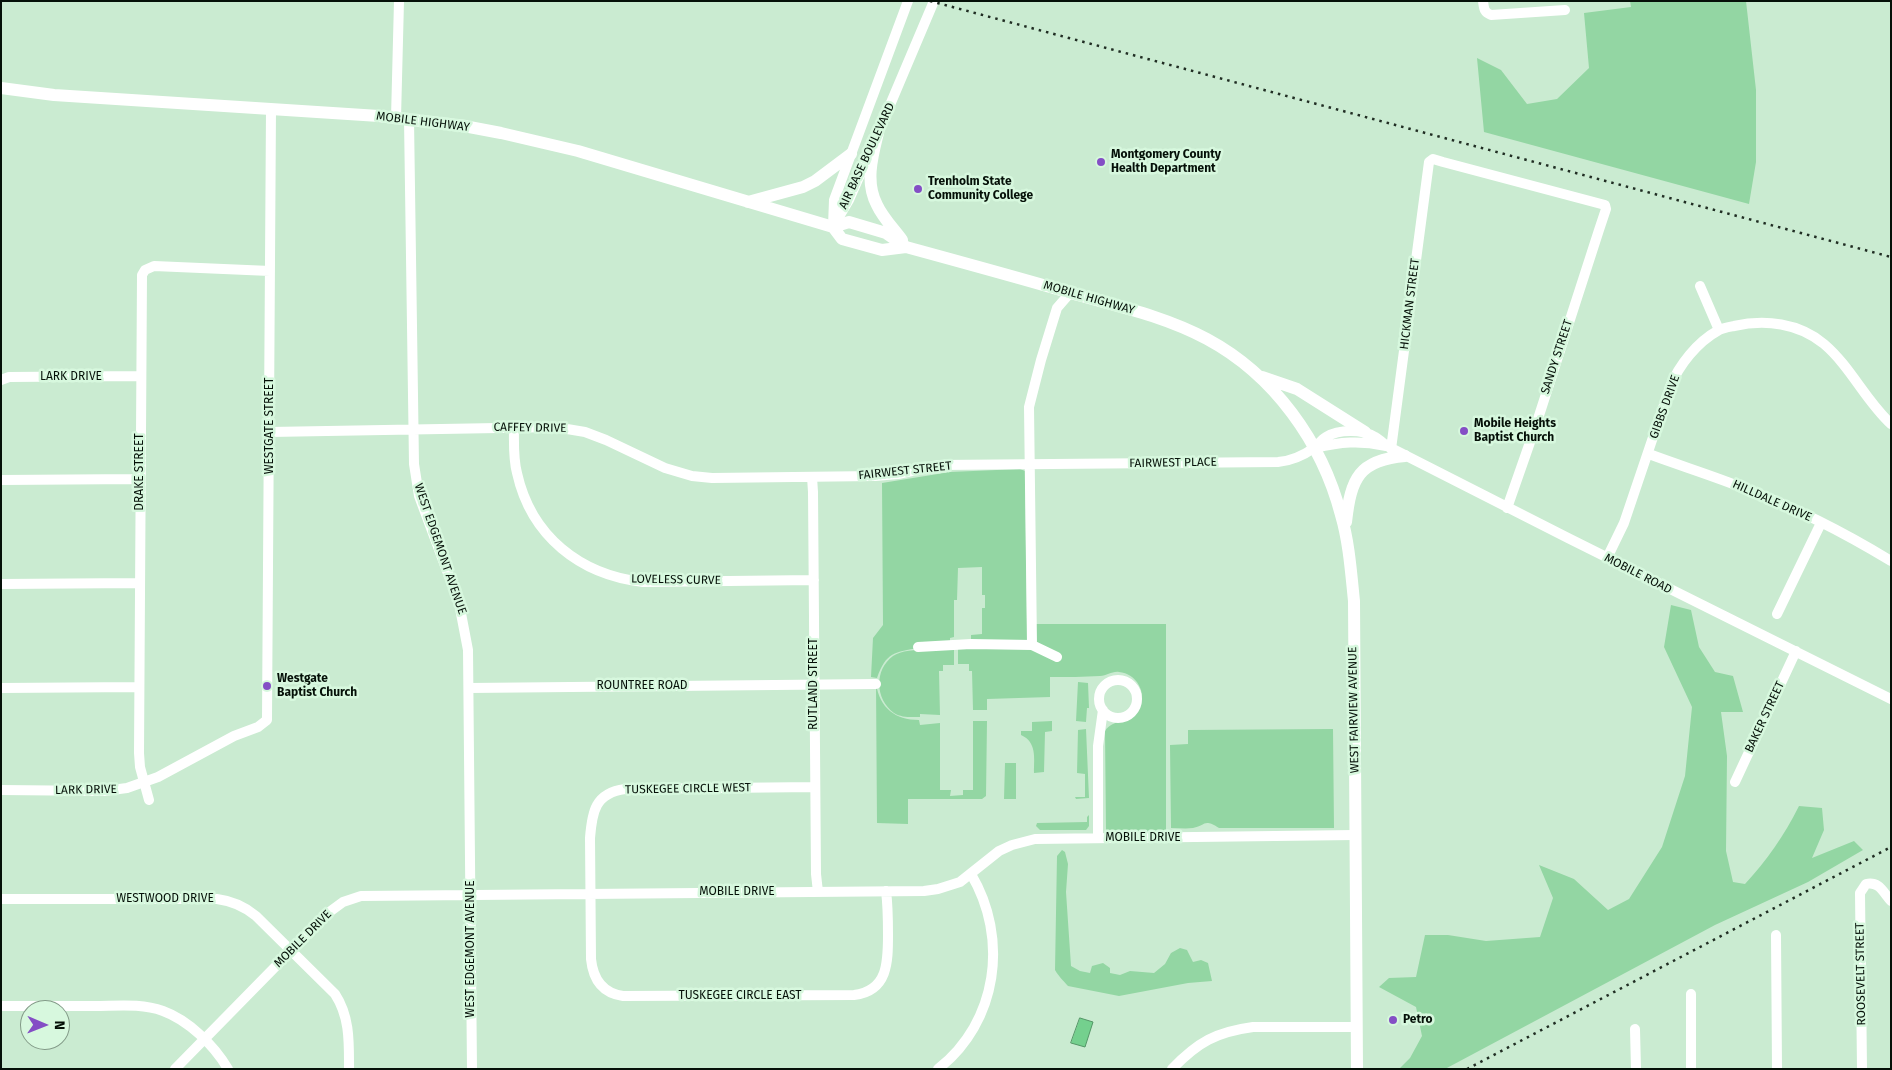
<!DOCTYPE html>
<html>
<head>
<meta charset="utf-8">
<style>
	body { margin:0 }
	#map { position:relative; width:1892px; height:1070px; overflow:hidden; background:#caebd1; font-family:"Fira Sans",sans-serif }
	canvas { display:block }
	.frame { position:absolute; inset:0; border:2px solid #051008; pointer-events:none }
	.north { position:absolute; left:20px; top:1000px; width:50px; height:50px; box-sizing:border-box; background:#d7f8de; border:1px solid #839b88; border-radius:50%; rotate:91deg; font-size:14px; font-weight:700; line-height:20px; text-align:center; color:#051008 }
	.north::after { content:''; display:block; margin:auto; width:18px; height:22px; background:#844ec5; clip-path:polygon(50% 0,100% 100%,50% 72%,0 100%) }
</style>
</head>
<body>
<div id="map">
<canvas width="1892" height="1070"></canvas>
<div class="frame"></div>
<div class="north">N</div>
</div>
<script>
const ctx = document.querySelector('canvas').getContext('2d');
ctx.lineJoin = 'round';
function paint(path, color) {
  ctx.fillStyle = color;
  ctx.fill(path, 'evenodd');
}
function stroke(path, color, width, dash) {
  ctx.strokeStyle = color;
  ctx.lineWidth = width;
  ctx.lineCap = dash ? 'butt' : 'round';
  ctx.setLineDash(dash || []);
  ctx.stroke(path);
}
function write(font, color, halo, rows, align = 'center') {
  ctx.font = font + ' "Fira Sans",sans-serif';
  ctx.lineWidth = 5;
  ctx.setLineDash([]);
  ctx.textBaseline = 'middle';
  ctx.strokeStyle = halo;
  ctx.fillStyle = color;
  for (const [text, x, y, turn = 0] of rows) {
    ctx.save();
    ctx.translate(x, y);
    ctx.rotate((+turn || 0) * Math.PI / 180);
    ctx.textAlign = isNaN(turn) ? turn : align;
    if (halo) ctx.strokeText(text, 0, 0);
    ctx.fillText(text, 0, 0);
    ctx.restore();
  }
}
paint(new Path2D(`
	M1630 1H1746L1756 90V162L1749 204 1484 132 1477 58 1501 70 1527 104 1557 99 1589 68 1584 13 1631 7Z
	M1020 469 1025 471 1027 624H1166V832L1106 830 1105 731C1113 718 1131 724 1139 709 1148 693 1136 673 1119 672 1112 671 1107 676 1100 676 1084 677 1067 677 1050 677V697L987 699V710H973L972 671H969V664H958V643L971 644V635L982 634V608H985V595H982V567L958 568 957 600H954V637L950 638V643C940 645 929 647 919 648 895 652 886 652 877 678L871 677 873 638 883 625 882 483 950 472Z
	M1671 605 1691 610 1699 647 1715 672 1733 676 1743 712H1721L1727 756 1726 851 1733 882 1745 884C1767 860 1784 836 1799 806L1822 808 1824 830 1812 858 1854 841 1863 850 1808 882 1715 925 1445 1069H1399L1410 1058 1422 1036 1416 1007 1379 987 1389 978 1416 977 1425 935H1448L1486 941 1540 937 1553 898 1539 865 1574 879 1608 910 1629 899 1662 847 1685 776 1692 707 1664 647Z
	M954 650V665H943V671H939L940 715 920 714V717C911 717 902 718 894 713 875 699 874 670 893 656 906 647 938 650 954 650Z
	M1078 682 1088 683 1089 708H1087L1086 722 1076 721Z
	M876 684C880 708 895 720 919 720L920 725 940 723V790H951L950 796 963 795V790H973V721H987L986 796 982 799H908V824L877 823Z
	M1052 721V731L1045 732 1044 772 1034 773C1034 758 1037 742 1021 735V731H1032V722Z
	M1086 729 1089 798 1076 799 1075 797H1085V774L1077 773 1078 730Z
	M1333 729 1334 828H1219C1203 818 1206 826 1193 828 1186 829 1178 828 1171 828L1170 745 1188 744V730Z
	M1005 763H1016V799H1004Z
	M1089 815V826L1086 830H1040L1036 826 1037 823 1087 822V817Z
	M1062 850 1065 852 1068 864 1066 892 1071 966 1080 971 1090 973 1092 966 1103 963 1110 968V973L1120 975 1130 971 1154 973 1165 964 1171 953 1180 948 1187 950 1193 962 1201 960 1208 963 1212 981 1188 983 1119 996 1068 986C1063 980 1059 977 1055 970L1057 856Z`), '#93d6a3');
const water = new Path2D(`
	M1080 1018 1093 1022 1085 1047 1071 1043Z`);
paint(water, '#74d08e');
stroke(water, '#539666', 1);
stroke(new Path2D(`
	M1483 1C1484 9 1484 12 1491 15L1565 10
	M396 118 399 1
	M409 119 414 464 419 496 459 603 468 650 472 1069
	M876 138 934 1
	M833 226 834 200 908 1
	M833 227 849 200 870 152
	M1700 286 1719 330
	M1 380 9 377 140 376
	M514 427C514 443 513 458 517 473 531 536 580 575 643 582L814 580
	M270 432 555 427 585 432 606 440 665 468 692 476 712 478 875 476 898 474 939 465 1278 462C1291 461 1304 455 1314 448 1318 445 1321 440 1326 437 1339 429 1362 429 1375 437 1379 439 1383 443 1387 446L1568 538 1891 699
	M1315 448C1340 442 1360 440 1385 446
	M1391 449 1429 162 1433 159 1443 162 1605 205 1606 209 1599 230 1535 428 1507 508
	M1649 454C1681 466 1714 476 1746 489 1796 508 1845 533 1891 561
	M812 477 813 492 816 874 818 892
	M1 480 140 479
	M1607 558 1624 523 1670 387C1679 365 1697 342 1719 330 1723 328 1729 327 1734 326 1765 319 1799 323 1824 344 1851 367 1865 400 1891 424
	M1 584 139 583
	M1777 614 1821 523
	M1032 645 1029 407 1041 360 1057 308 1070 293
	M918 647 971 644 1032 645 1057 657
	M1099 699a19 19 0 1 1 38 0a19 19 0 1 1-38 0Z
	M1 688 139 687
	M469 688 876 684
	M1735 782 1796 651
	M815 787 625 789C595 793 592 812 590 838L591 959C593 979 602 993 623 996L854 995C888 991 888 962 888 935 888 920 888 906 886 891
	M1 790 104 791 127 788 158 777 234 736 258 727 267 720 271 109
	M149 800 140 767 139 753 142 275 145 270 154 266 270 271
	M1098 838V746L1103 710
	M1 899H217C233 901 244 906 256 916L335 994C350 1017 349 1042 349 1069
	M1776 935 1777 1069
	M1691 994V1069
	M1 1006C32 1006 63 1006 94 1006 117 1006 141 1003 163 1011 188 1020 214 1045 228 1069
	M1635 1029 1636 1069
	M175 1069 328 913 343 902 361 896 924 891 938 889 960 882 999 851 1012 845 1035 839 1355 835
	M938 1069C998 1022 1009 938 971 874
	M1172 1069C1198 1042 1216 1032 1253 1027H1356
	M1862 1069 1860 893 1866 884C1879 881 1883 892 1891 901`), '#fff', 10);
stroke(new Path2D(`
	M1 88 54 95 379 116 464 126 501 133 578 151 833 227 849 222 886 233 906 247C961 262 1016 277 1071 293 1117 306 1164 316 1207 339 1274 375 1322 442 1341 515 1349 542 1351 572 1354 601L1357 1069
	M878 133C872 157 865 182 877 205 883 218 894 229 902 240
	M748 202 803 187 815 181 851 154
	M833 227 842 239 882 250 906 247
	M1262 377 1297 389 1365 432
	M1346 522C1351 478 1359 460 1405 456`), '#fff', 12);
stroke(new Path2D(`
	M930 1 1891 257
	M1467 1069 1891 847`), '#202d23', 2.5, [2.5, 5]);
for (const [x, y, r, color] of [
	[1101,162,5,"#844ec5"],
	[918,189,5,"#844ec5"],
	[1464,431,5,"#844ec5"],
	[267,686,5,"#844ec5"],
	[1393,1020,5,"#844ec5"]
]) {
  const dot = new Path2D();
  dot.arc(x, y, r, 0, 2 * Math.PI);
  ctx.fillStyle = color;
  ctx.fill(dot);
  stroke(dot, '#d7f8de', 2);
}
write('12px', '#051008', '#d7f8de', [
	["MOBILE HIGHWAY",423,122,7],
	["AIR BASE BOULEVARD",867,156,-65],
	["MOBILE HIGHWAY",1089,298,16],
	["HICKMAN STREET",1410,304,-83],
	["SANDY STREET",1557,357,-72],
	["LARK DRIVE",71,377],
	["GIBBS DRIVE",1665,407,-70],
	["WESTGATE STREET",270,426,-90],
	["CAFFEY DRIVE",530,428,1],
	["FAIRWEST PLACE",1173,463,-1],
	["FAIRWEST STREET",905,471,-6],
	["DRAKE STREET",140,472,-90],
	["HILLDALE DRIVE",1772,501,24],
	["WEST EDGEMONT AVENUE",440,549,71],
	["MOBILE ROAD",1638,574,27],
	["LOVELESS CURVE",676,580,1],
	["RUTLAND STREET",814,684,-90],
	["ROUNTREE ROAD",642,686],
	["WEST FAIRVIEW AVENUE",1354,710,-91],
	["BAKER STREET",1765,717,-65],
	["TUSKEGEE CIRCLE WEST",688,789,-1],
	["LARK DRIVE",86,790,-1],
	["MOBILE DRIVE",1143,838],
	["MOBILE DRIVE",737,892],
	["WESTWOOD DRIVE",165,899],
	["MOBILE DRIVE",303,939,-45],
	["WEST EDGEMONT AVENUE",471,949,-90],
	["ROOSEVELT STREET",1861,974,-91],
	["TUSKEGEE CIRCLE EAST",740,996]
]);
write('bold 12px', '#051008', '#d7f8de', [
	["Montgomery County",1111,155],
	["Health Department",1111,169],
	["Trenholm State",928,182],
	["Community College",928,196],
	["Mobile Heights",1474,424],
	["Baptist Church",1474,438],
	["Westgate",277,679],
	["Baptist Church",277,693],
	["Petro",1403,1020]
], 'left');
</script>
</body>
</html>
